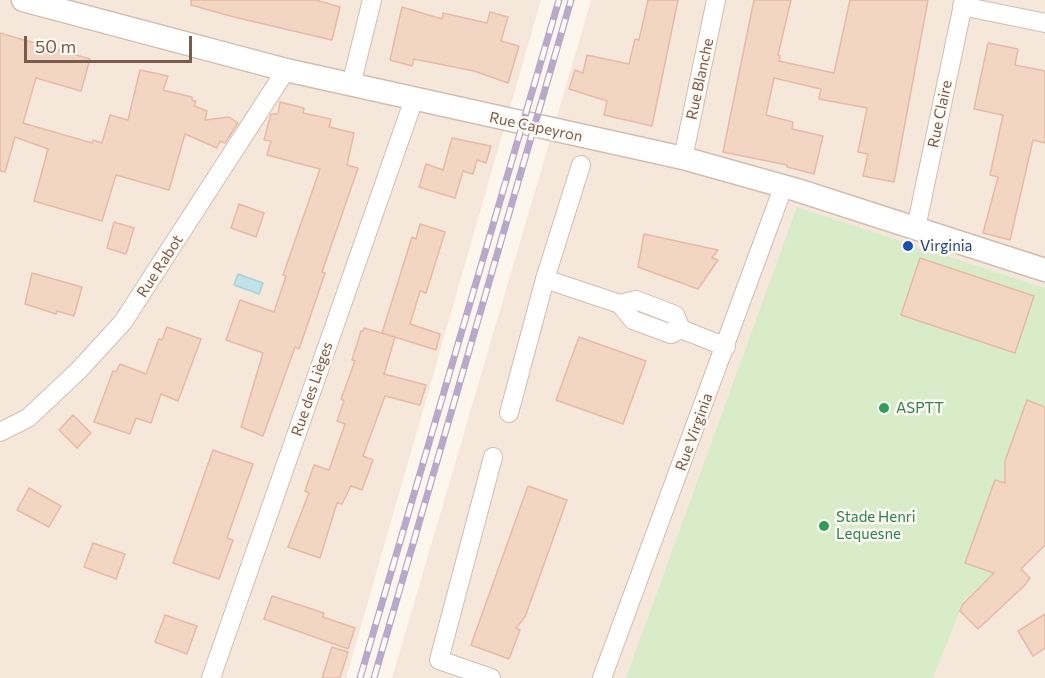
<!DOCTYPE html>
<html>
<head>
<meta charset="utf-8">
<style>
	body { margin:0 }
	#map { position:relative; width:1045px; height:678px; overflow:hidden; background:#fdf6ec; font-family:Commissioner,sans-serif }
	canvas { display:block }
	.scale { position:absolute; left:24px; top:36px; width:168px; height:27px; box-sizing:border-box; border:3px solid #7a5c4d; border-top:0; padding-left:8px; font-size:18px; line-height:21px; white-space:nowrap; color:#7a5c4d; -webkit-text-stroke:4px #fffaf3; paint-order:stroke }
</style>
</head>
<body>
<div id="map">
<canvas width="1045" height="678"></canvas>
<div class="scale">50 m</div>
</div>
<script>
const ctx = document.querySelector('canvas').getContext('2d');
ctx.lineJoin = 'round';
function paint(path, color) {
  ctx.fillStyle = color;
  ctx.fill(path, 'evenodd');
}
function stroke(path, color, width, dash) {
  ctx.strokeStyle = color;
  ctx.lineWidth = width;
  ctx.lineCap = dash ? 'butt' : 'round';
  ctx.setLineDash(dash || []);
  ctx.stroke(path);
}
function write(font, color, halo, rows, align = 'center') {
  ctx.font = font + ' Commissioner,sans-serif';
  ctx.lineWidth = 5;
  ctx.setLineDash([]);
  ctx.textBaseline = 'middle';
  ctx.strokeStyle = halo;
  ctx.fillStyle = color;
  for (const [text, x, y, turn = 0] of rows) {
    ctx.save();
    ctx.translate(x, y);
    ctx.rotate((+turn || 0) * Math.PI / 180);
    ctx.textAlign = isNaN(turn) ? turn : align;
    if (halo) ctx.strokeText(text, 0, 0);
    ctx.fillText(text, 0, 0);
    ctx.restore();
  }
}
paint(new Path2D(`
	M0 0H541L346 678H0Z
	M591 0H1045V678H392Z`), '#f5e8da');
paint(new Path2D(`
	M797 207 1045 288V527L964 600 933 678H626Z`), '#d8ecc9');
const water = new Path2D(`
	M238 274 263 283 259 294 234 285Z`);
paint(water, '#bfe3e8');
stroke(water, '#a5d3da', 1.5);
const building = new Path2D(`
	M191 0H316L340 7 332 40 234 17 191 5Z
	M648 0H678L652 126 604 115 607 101 569 89 575 70 583 73 587 55 629 64 635 39 639 40Z
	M754 0H791L778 55 780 56 779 61 834 73 850 0H928L894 182 863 176 868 154 858 152 867 108 819 99 821 89 774 78 766 115 793 122 792 129 823 136 814 174 787 167V165L723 152Z
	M402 7 442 19 443 13 487 23 490 12 508 17 501 41 519 46 508 83 474 71 414 59 412 66 390 60Z
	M0 33 90 59 81 91 36 78 23 123 92 143 93 140 102 143 110 115 128 120 140 70 168 76 163 90 192 97V100L196 101 194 106 207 111 205 120 229 117 238 123 225 143 220 141 217 148 185 134 169 190 116 175 102 221 34 201 48 149 15 137 5 172 0 171Z
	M988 43 1018 49 1015 65 1045 71V143L1033 140 1010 240 983 233 998 177 990 175 1003 115 974 109Z
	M280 102 304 108 303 113 331 119 329 127 354 133 347 165 358 168 322 272 325 273 307 326 299 349 295 347 263 436 241 427 263 353 226 340 240 300 274 312 286 276 283 275 320 169 267 155 271 141 264 140 271 114H278Z
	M452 138 491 146 486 163 477 160 473 174 463 171 455 198 419 187 426 164 443 170Z
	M239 204 264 213 256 237 231 228Z
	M114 222 134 228 126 254 107 248Z
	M420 224 445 232 426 293 420 291 410 324 440 334 436 350 382 333 412 237 416 239Z
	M644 234 718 250 712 258 718 260 698 289 638 267Z
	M920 258 1034 296 1015 353 901 315Z
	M32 273 82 287 74 316 57 311 56 314 25 304Z
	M167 327 201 339 178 401 161 394 151 423 136 418 130 434 94 422 113 371 116 372 120 364 146 374 159 339 162 340Z
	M364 328 395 337 384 374 426 385 420 405 385 396 363 456 373 460 362 490 351 486 342 504 337 503 320 558 288 547 309 493 305 491 314 465 329 470 345 424 337 421 344 401 341 399 355 361 352 360 361 331H363Z
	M579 337 646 361 623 424 556 400Z
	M1027 400 1045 407V545L1021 569 1030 578 1025 585 978 629 960 611 963 604 994 573 965 563 995 480 1005 483V461Z
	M73 415 91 433 77 448 59 430Z
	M213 450 253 464 227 538 233 540 219 579 173 563Z
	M528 486 567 500 525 617 516 628 520 630 509 659 471 645Z
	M29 488 61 506 49 527 17 510Z
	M93 543 125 554 116 579 84 567Z
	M272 596 324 613 323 617 355 628 348 649 264 619Z
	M1045 614V648L1033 656 1018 631Z
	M165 615 197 626 187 654 155 642Z
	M332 647 348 652 340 678H322Z`);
paint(building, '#f3d5c3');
stroke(building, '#e6bba3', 1.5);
const minor = new Path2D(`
	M962 6 1045 23
	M351 85 372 0
	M683 158 716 0
	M916 228 964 0
	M545 279 620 304 636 300 675 315 681 329
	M620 304 633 320 671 334 681 329 726 347
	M509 413 545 279 581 165
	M0 432 28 418 79 370 123 322 286 70
	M211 678 414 99
	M491 678 439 660 493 457
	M602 678 784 185`);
const tertiary = new Path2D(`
	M23 0 286 70 683 158 797 190 1045 270`);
stroke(minor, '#d1beb0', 20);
stroke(tertiary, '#d1beb0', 25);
stroke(minor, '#fff', 18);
stroke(tertiary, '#fff', 22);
const rail = new Path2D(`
	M360 678 559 0
	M374 678 571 0`);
stroke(rail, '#b9a8c9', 7);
stroke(rail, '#fffaf3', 4.5, [14]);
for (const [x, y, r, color] of [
	[908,246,6,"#1a4fb4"],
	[884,408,6,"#2e9e5b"],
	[824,526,6,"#2e9e5b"]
]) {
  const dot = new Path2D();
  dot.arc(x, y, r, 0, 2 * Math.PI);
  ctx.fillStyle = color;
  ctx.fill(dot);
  stroke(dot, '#fffaf3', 2);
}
write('15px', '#7a5c4d', '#fffaf3', [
	["Rue Blanche",700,79,-78],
	["Rue Claire",940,114,-78],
	["Rue Capeyron",536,127,12],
	["Rue Rabot",160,266,-57],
	["Rue des Lièges",312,389,-71],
	["Rue Virginia",694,432,-70]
]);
write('15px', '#164399', '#fffaf3', [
	["Virginia",920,246]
], 'left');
write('15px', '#27864d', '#fffaf3', [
	["ASPTT",896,408],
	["Stade Henri",836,517],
	["Lequesne",836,534]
], 'left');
</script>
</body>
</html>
